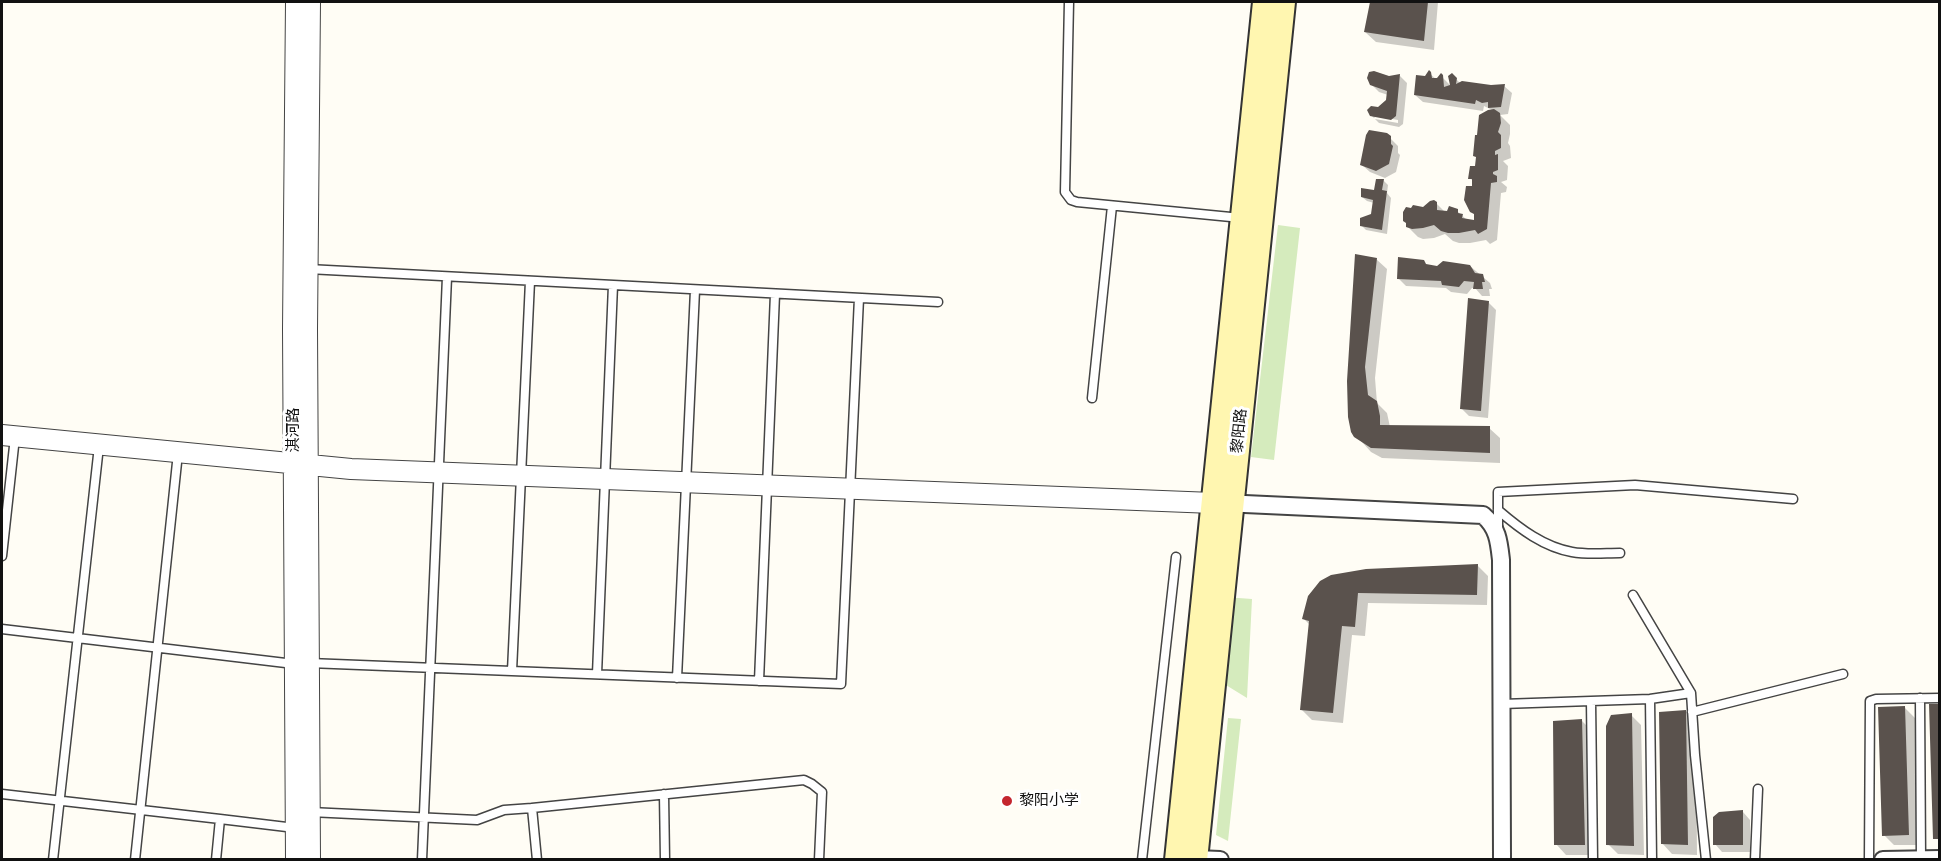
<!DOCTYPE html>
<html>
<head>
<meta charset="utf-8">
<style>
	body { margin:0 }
	#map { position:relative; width:1941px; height:861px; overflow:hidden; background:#fffdf5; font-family:"Source Serif 4",serif }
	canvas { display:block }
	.frame { position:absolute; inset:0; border:3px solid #111; pointer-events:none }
</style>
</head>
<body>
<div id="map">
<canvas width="1941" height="861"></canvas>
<div class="frame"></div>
</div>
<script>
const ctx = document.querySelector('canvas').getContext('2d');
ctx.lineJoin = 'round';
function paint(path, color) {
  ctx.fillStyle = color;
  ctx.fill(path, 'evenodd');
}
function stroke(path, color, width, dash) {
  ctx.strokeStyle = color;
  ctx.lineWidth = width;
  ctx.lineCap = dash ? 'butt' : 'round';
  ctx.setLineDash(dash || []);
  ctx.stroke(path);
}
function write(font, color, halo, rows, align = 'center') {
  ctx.font = font + ' "Source Serif 4","Noto Sans SC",serif';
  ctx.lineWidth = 6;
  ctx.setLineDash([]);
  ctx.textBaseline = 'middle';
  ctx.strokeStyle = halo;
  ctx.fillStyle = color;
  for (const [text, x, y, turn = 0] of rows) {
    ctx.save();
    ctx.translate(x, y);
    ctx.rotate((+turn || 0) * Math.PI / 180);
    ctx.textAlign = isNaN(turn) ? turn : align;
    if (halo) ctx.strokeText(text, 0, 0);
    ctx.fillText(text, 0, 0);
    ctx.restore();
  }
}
paint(new Path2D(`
	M1278 225 1300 228 1274 460 1251 457Z
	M1225 597 1252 599 1247 698 1221 682Z
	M1228 718 1241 719 1228 841 1216 835Z`), '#d5ebbd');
paint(new Path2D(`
	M1372 2H1438L1434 50 1376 42 1365 32Z
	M1429 73 1437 80 1441 76 1452 87V75L1461 84 1491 87 1504 86 1512 93 1508 114 1500 115 1510 125V134L1508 143 1510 146 1511 158 1503 161 1508 166 1507 180 1501 182 1507 187 1506 192 1501 193 1497 240 1490 244 1486 240 1470 243H1459L1453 241 1445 234 1434 238 1423 239 1418 237 1407 226 1424 209 1436 203 1445 212 1457 211 1467 220 1475 221 1476 216 1471 211 1474 182 1470 178 1477 167 1478 136 1494 111 1484 106 1483 111 1423 102 1415 95Z
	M1400 76 1407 83 1403 124 1399 127 1379 123 1375 119 1398 123V120L1376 116 1374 118 1371 115 1387 101 1388 95 1379 92 1371 84Z
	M1386 134 1398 146V153L1400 155 1396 172 1385 178 1370 172 1362 165Z
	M1383 180 1388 185 1387 193 1391 198 1387 234 1366 230 1362 226 1373 216 1374 203 1367 201 1362 197 1375 192Z
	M1376 259 1387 269 1375 378 1377 403 1387 413 1390 427 1489 428 1500 438V463L1382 458 1371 452 1353 432Z
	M1427 266 1438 268 1470 266 1490 283 1492 289H1489L1490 296H1482L1475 288H1472L1467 294 1451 292 1446 288 1406 286 1398 278Z
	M1488 302 1496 310 1488 418 1469 416 1462 409Z
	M1477 565 1488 576 1487 605 1368 603 1365 636 1352 635 1343 723 1312 720 1301 709 1310 625 1304 619 1331 576Z
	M1905 708 1915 718 1919 845H1894L1884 835Z
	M1686 712 1696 722 1697 855 1672 854 1662 843Z
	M1631 715 1641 725 1644 855 1618 854 1608 844Z
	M1582 721 1592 731 1595 855H1566L1556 844Z
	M1743 812 1750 820V852H1722L1715 844Z`), '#0003');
paint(new Path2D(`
	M1370 2H1428L1424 41 1364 32Z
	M1429 70 1431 72 1432 78H1437L1441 73 1443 75 1444 87 1450 85 1448 76 1452 73 1457 78 1456 84 1462 81 1491 85 1505 84 1501 107 1488 108V102L1482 103 1476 100 1475 104 1414 95 1416 75 1425 76Z
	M1374 71 1389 76 1400 74 1396 116 1391 120 1370 116 1367 110 1371 106 1378 107 1386 100 1387 91 1370 85 1367 78 1369 72Z
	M1494 109 1500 113 1501 123 1498 132 1501 135V148L1495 151V155L1498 154V170L1493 172V174L1497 176V182L1491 183 1487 229 1478 234 1475 230 1459 233H1448L1441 231 1434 225 1423 228 1412 229 1406 227V223L1403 221V212L1406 207 1411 208 1413 205 1423 207 1430 201 1434 200 1437 202V210L1447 211 1449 206 1458 209V213L1463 214 1462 218 1474 220V214L1470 212 1464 200 1466 186H1472V179H1468L1470 166H1475L1476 157 1473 156 1475 135H1477L1479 115 1488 110Z
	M1369 130 1387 133 1391 136V144L1393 146 1389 164 1376 171 1360 165 1366 135Z
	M1376 179H1384L1382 190 1387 191 1382 230 1360 226V218L1371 214 1373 200 1361 197V188L1374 190Z
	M1355 254 1377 258 1365 367 1368 395 1377 401 1380 416V425L1490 426V453L1371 448 1354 437 1351 432 1348 417 1347 381Z
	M1398 257 1424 260 1426 264 1437 266 1443 261 1470 265 1475 273 1483 274 1485 282H1482L1483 289H1473L1474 282 1464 281 1459 287 1442 285 1441 281 1397 279Z
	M1468 298 1489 301 1481 411 1460 409Z
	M1478 564 1477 595 1358 593 1355 627 1342 626 1333 713 1300 710 1309 621 1302 619 1308 596 1320 581 1331 575 1366 569Z
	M1929 704H1940V839H1933Z
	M1905 706 1909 835 1882 836 1878 707Z
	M1686 710 1688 845 1661 844 1659 712Z
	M1632 713 1634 846 1606 845V726L1611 715Z
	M1582 719 1585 845H1554L1553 721Z
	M1743 810V845H1713V817L1719 812Z`), '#5a524d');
const service = new Path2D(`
	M1069 2 1065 192 1071 200 1077 202 1241 218
	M308 269 938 302
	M1092 398 1112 206
	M1498 510C1520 529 1544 547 1572 552 1588 555 1605 553 1620 553
	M1498 530V492L1635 485 1793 499
	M2 556 15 437
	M1633 595 1691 693 1695 755 1706 860
	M2 629 294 664
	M309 663 841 684 859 298
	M512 671 530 281
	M597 674 613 285
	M677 678 695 290
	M759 681 775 294
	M1920 698 1921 860
	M1650 699 1652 860
	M1591 701 1593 860
	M1502 704 1650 699 1691 693
	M1692 712 1843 674
	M2 794 220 819
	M664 794 665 860
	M310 812 477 820 504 810 532 808
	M53 860 99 446
	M135 860 178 453
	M216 860 220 819 295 828
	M422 860 447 277
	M537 860 532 808 804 780 812 784 822 792 819 860
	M1142 860 1176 557
	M1755 860 1758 789
	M1869 860 1870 701 1876 699 1940 698`);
const minor = new Path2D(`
	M1223 503 1483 515C1498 528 1499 542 1501 560L1502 860
	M1196 859 1220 860
	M1883 860 1940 859`);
const tertiary = new Path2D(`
	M2 435 351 469 1213 503
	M296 860 293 329 296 2
	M310 860 307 329 310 2`);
const secondary = new Path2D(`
	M1176 860 1264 2
	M1196 860 1284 2`);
stroke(service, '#444', 11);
stroke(minor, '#444', 20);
stroke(tertiary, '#444', 22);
stroke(secondary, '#333', 26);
stroke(service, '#fff', 8);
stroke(minor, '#fff', 16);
stroke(tertiary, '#fff', 20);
stroke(secondary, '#fff6b0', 22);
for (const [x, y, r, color] of [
	[1007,801,6,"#c4262e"]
]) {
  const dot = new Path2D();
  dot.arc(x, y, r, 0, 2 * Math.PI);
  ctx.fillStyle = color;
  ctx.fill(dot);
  stroke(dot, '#fff', 2);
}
write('15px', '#111', '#fff', [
	["淇河路",294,430,-90],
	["黎阳路",1240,431,-84]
]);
write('15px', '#111', '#fff', [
	["黎阳小学",1019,801]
], 'left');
</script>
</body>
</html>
